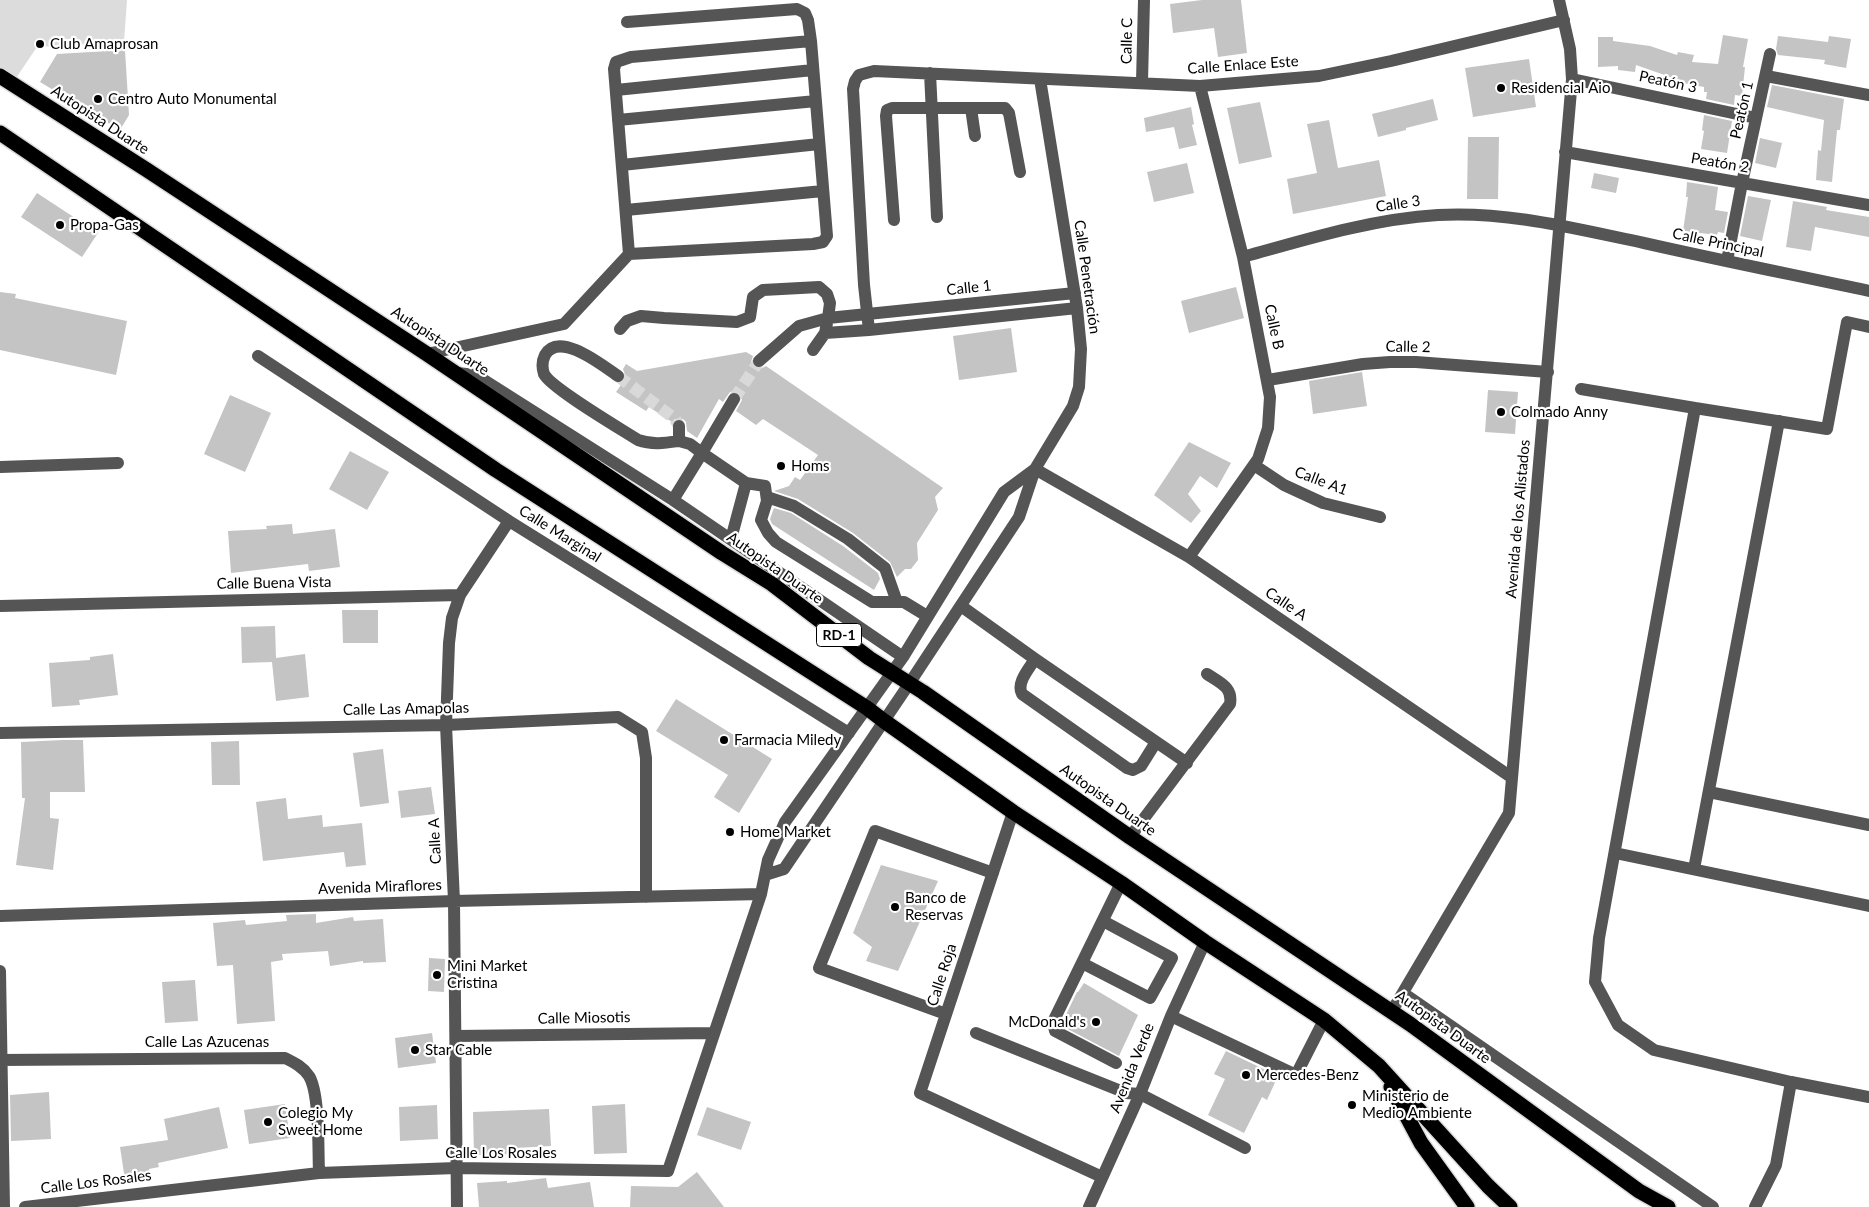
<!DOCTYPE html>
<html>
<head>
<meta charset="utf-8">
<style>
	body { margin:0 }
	canvas { display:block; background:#fff }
</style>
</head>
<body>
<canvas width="1869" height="1207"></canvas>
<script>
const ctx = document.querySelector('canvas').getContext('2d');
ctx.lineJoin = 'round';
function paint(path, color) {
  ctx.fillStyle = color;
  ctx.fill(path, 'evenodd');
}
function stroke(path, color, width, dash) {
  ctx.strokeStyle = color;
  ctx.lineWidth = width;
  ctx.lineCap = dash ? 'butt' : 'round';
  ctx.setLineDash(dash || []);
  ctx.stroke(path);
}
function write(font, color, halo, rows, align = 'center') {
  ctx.font = font + ' Lato,sans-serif';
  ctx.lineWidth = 4.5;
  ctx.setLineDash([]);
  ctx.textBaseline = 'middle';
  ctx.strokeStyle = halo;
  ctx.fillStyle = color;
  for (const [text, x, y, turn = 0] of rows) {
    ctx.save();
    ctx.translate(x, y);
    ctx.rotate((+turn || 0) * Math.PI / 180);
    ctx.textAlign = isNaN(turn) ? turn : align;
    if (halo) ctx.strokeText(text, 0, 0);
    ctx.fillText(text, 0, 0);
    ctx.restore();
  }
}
paint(new Path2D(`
	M0 0H127L124 42 37 47 12 84 0 76Z`), '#dcdcdc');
paint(new Path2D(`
	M1202 0H1241L1247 53 1218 57 1214 28 1173 33 1170 4Z
	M1723 35 1748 39 1743 67H1745L1742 96 1735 95 1734 105 1706 99 1707 92H1704V87L1672 81 1673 78 1636 65 1635 72 1618 70V66L1598 67V37H1613V41L1650 46 1677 55 1678 52 1694 55 1692 62 1718 64Z
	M1778 36 1828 42 1829 36 1851 39 1846 68 1824 64 1825 60 1778 55 1776 49Z
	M125 50 129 115 120 130 40 82 57 54Z
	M1529 59 1536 107 1473 117 1465 68Z
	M1772 85 1844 99 1840 130H1837L1832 182 1816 180 1818 150 1821 151 1824 120 1767 107Z
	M1433 99 1438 120 1406 128V130L1378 137 1372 114Z
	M1260 102 1272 157 1239 164 1227 108Z
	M1191 107 1194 124 1192 125 1197 145 1179 149 1174 127 1146 132 1144 118Z
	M1704 115 1732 121 1727 153 1701 149 1704 131 1702 130Z
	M1329 120 1338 168 1379 160 1386 196 1293 214 1287 179 1317 173 1307 124Z
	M1468 137H1499L1498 199H1467Z
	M1760 138 1782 143 1776 168 1755 163Z
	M1187 163 1194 193 1154 202 1147 172Z
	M1594 173 1619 178 1616 193 1591 188Z
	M1687 182 1718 187 1715 210 1728 212 1724 233 1718 232 1717 235 1683 231 1688 197H1686Z
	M37 193 98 233 82 257 21 217Z
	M1748 196 1771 200 1762 241 1740 236Z
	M1793 201 1827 207 1826 210 1869 217V237L1815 227 1811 251 1786 247Z
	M1236 287 1244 318 1189 333 1181 301Z
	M0 292 16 294 15 298 127 321 116 375 0 350Z
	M1011 328 1017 372 959 380 953 336Z
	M746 352 753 356 751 362 753 367 760 369 766 366 943 488 935 497 938 510 917 543 918 560 911 569H905L897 577 890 562 853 533 798 499 774 491 789 486 795 477 800 480 818 455 763 419 756 425 736 411 742 400 739 392 734 391 730 392 723 402 719 399 697 438 687 431 686 422 683 419H675L672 422 649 407 646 411 616 392 621 385 619 384 624 381 626 377 623 369 626 364 637 371Z
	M1362 372 1367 406 1313 414 1309 381Z
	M1488 390 1518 392 1515 434 1485 432Z
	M230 395 271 413 245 472 204 454Z
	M1189 442 1231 463 1217 488 1200 476 1188 494 1201 511 1191 523 1154 495Z
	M350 451 389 472 367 510 329 489Z
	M774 508 791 513 843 546 878 573 880 579 874 590 772 524 770 519Z
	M292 524 293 534 335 529 340 567 309 571 308 564 231 573 228 531 267 529 266 526Z
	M342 610H378V643H343Z
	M275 626 276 658 305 654 309 697 276 701 272 662 242 663 241 627Z
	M113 654 118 695 79 700 80 705 52 707 49 663 90 660V657Z
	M676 699 772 759 739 813 714 797 728 775 656 731Z
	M63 740H83L85 792H50V818L59 819 53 870 16 865 25 798H22L21 742Z
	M239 741 240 785H212L211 742Z
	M383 749 389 803 360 807 353 753Z
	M431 787 435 814 401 818 398 791Z
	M286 798 288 819 322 815 323 827 362 823 366 865 346 867 344 852 263 861 256 802Z
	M881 865 938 881 898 971 866 961 872 947 853 933Z
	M316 914V923L353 917 354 921 383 919 386 962 363 963V961L330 966 328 951 282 954 283 960 271 962 275 1021 237 1024 233 965 217 966 213 923 245 920 246 925 287 921 286 915Z
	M429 958 445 959 444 992 428 991Z
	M195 980 198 1021 165 1023 162 982Z
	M1084 983 1138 1015 1119 1056 1062 1026V1023L1077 992H1078Z
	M432 1033 436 1063 398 1068 395 1038Z
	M1226 1051 1278 1076 1267 1100 1262 1097 1244 1133 1208 1115 1225 1079 1214 1074Z
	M49 1092 51 1139 11 1141 10 1095Z
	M285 1104 290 1138 249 1144 244 1110Z
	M625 1104 627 1153 594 1154 592 1106Z
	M437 1105 438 1139 400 1141 399 1107Z
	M219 1107 228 1148 158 1163 159 1167 149 1169 150 1177 125 1180 120 1147 168 1140 164 1119Z
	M707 1107 751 1122 741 1150 697 1135Z
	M549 1109 551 1146 516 1148V1154L474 1155 473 1112Z
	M697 1172 724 1207H630L631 1186 678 1187Z
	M546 1178 548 1188 590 1182 594 1207H479L477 1183 507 1181V1183Z`), '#c4c4c4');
stroke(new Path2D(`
	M618 376 675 419 679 426
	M734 399 759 361`), '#d9d9d9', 12, [12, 6]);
const highway = new Path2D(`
	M0 76 147 170 427 354 722 553 772 584 869 658 923 692 1130 837 1410 1024 1639 1191 1668 1207
	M0 133 496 470 867 708 884 721 1013 812 1121 883 1205 942 1324 1020 1379 1066 1488 1186 1510 1207
	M1391 1087 1421 1143 1467 1207`);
stroke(highway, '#dbdbdb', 18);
stroke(new Path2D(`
	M627 22 797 9 805 13 808 20 811 41 827 236 823 242 813 244 629 254
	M930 73 937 217
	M1766 76 1869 95
	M1572 79 1756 118
	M1142 82 1144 0
	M616 90 813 70
	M971 108 975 136
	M618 120 816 101
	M1565 152 1869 205
	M622 165 819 144
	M626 210 823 191
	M894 220 886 116 887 110 892 108H1005L1009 113 1020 172
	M1243 257C1307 239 1372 219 1438 215 1508 211 1576 229 1644 243 1719 260 1794 275 1869 291
	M1727 261 1742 183 1770 54
	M1869 327 1847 322 1827 429 1695 408 1599 938 1595 982 1618 1025 1654 1050 1791 1082 1869 1097
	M620 329 627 321 641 316 664 318 737 322 750 317 753 297 763 290 819 287 827 294 830 303 828 318 825 333 813 350
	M869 330 864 285 853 89 855 81 859 75 874 71 1200 86 1319 76 1391 61 1564 20
	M825 333 869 330 1077 308
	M427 354 564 324 629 254 614 69 616 62 631 57 811 41
	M258 356 509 521 849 733
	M759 361 799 326 828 318 1075 293
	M457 373 476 375 673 500 903 657
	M618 376C603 366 559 330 545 355 542 361 542 368 544 374 551 388 621 429 638 440 652 445 665 443 679 441V426
	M1268 380 1363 364 1390 362H1416L1548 372
	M1581 389 1695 408
	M679 441 690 444 702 453 734 399
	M1254 465 1284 485 1323 503 1380 517
	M0 467 118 463
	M1035 469 1189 557 1511 777
	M746 483 765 486 767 501 761 520 768 533 776 542 872 602H904L927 616
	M767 497 794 506 848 539 885 568 897 602
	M673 500 702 453 746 483 731 539
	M1189 557 1258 459 1268 428 1270 397 1243 257 1200 86
	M0 606 460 595 509 521
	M961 606 1035 659 1187 763
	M1035 659C1029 669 1016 683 1022 694L1127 768 1133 770 1141 766 1156 742
	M0 733 446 725 618 717 642 732 646 758V897
	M1709 792 1869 825
	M1013 812 920 1093 1102 1177
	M1130 837 1230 704C1233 687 1220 683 1207 674
	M1615 853 1869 906
	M1694 869 1779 421
	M765 875 784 869 909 684 1019 517 1035 469 1073 406 1079 387 1081 349 1077 308 1040 79
	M0 916 454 901 761 894
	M1082 963 1150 998 1172 958 1103 921
	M0 971 4 1207
	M1403 993 1713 1207
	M1392 1011 1509 813 1572 79 1570 49 1559 0
	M946 1014 819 968 875 831 993 873
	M1171 1016 1296 1075 1324 1020
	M976 1033 1126 1093 1140 1094 1245 1148
	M456 1036 713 1033
	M0 1060 285 1058C295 1063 303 1067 309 1076 320 1094 318 1151 319 1173
	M1116 1063 1055 1031 1053 1022 1121 883
	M25 1207 319 1173 456 1168 668 1171 761 894 768 860 785 822 903 657 1004 492 1035 469
	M457 1207 454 901 446 725 449 643 452 618 460 595
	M1089 1207 1140 1094 1171 1016 1205 942
	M1755 1207 1776 1165 1791 1082`), '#555', 12);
stroke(highway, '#000', 15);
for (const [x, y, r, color] of [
	[40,44,5,"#000"],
	[1501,88,5,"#000"],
	[98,99,5,"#000"],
	[60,225,5,"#000"],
	[1501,412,5,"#000"],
	[781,466,5,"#000"],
	[724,740,5,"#000"],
	[730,832,5,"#000"],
	[895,907,5,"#000"],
	[437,975,5,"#000"],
	[1096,1022,5,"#000"],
	[415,1050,5,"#000"],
	[1246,1075,5,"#000"],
	[1352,1105,5,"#000"],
	[268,1122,5,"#000"]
]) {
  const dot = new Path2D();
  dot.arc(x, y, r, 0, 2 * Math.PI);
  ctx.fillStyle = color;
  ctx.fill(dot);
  stroke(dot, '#fff', 2);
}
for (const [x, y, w] of [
	[839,635,45]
]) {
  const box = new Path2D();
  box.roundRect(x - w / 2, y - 11.5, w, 23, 4);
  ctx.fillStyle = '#fff';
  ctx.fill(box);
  stroke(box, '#000', 1);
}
write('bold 14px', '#000', null, [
	["RD-1",839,635]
]);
write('15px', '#000', '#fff', [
	["Calle C",1127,41,-89],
	["Calle Enlace Este",1243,65,-4],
	["Peatón 3",1668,82,12],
	["Peatón 1",1742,110,-77],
	["Autopista Duarte",100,120,33],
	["Peatón 2",1720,163,10],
	["Calle 3",1398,204,-8],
	["Calle Principal",1718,243,12],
	["Calle Penetración",1087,277,82],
	["Calle 1",969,288,-6],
	["Calle B",1274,327,78],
	["Autopista Duarte",440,341,33],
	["Calle 2",1408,347,1],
	["Calle A1",1321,481,21],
	["Avenida de los Alistados",1518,519,-85],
	["Calle Marginal",560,534,32],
	["Autopista Duarte",775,568,35],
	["Calle Buena Vista",274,583,-1],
	["Calle A",1286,604,34],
	["Calle Las Amapolas",406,709,-1],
	["Autopista Duarte",1108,800,35],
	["Calle A",435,841,-93],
	["Avenida Miraflores",380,887,-2],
	["Calle Roja",942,975,-72],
	["Calle Miosotis",584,1018,-1],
	["Autopista Duarte",1443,1027,36],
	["Calle Las Azucenas",207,1042],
	["Avenida Verde",1132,1068,-68],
	["Calle Los Rosales",501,1153],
	["Calle Los Rosales",96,1182,-7]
]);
write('15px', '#000', '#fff', [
	["Club Amaprosan",50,44],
	["Residencial Aio",1511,88],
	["Centro Auto Monumental",108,99],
	["Propa-Gas",70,225],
	["Colmado Anny",1511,412],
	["Homs",791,466],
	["Farmacia Miledy",734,740],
	["Home Market",740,832],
	["Banco de",905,898],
	["Reservas",905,915],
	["Mini Market",447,966],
	["Cristina",447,983],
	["McDonald's",1086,1022,"right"],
	["Star Cable",425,1050],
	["Mercedes-Benz",1256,1075],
	["Ministerio de",1362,1096],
	["Medio Ambiente",1362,1113],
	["Colegio My",278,1113],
	["Sweet Home",278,1130]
], 'left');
</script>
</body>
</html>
